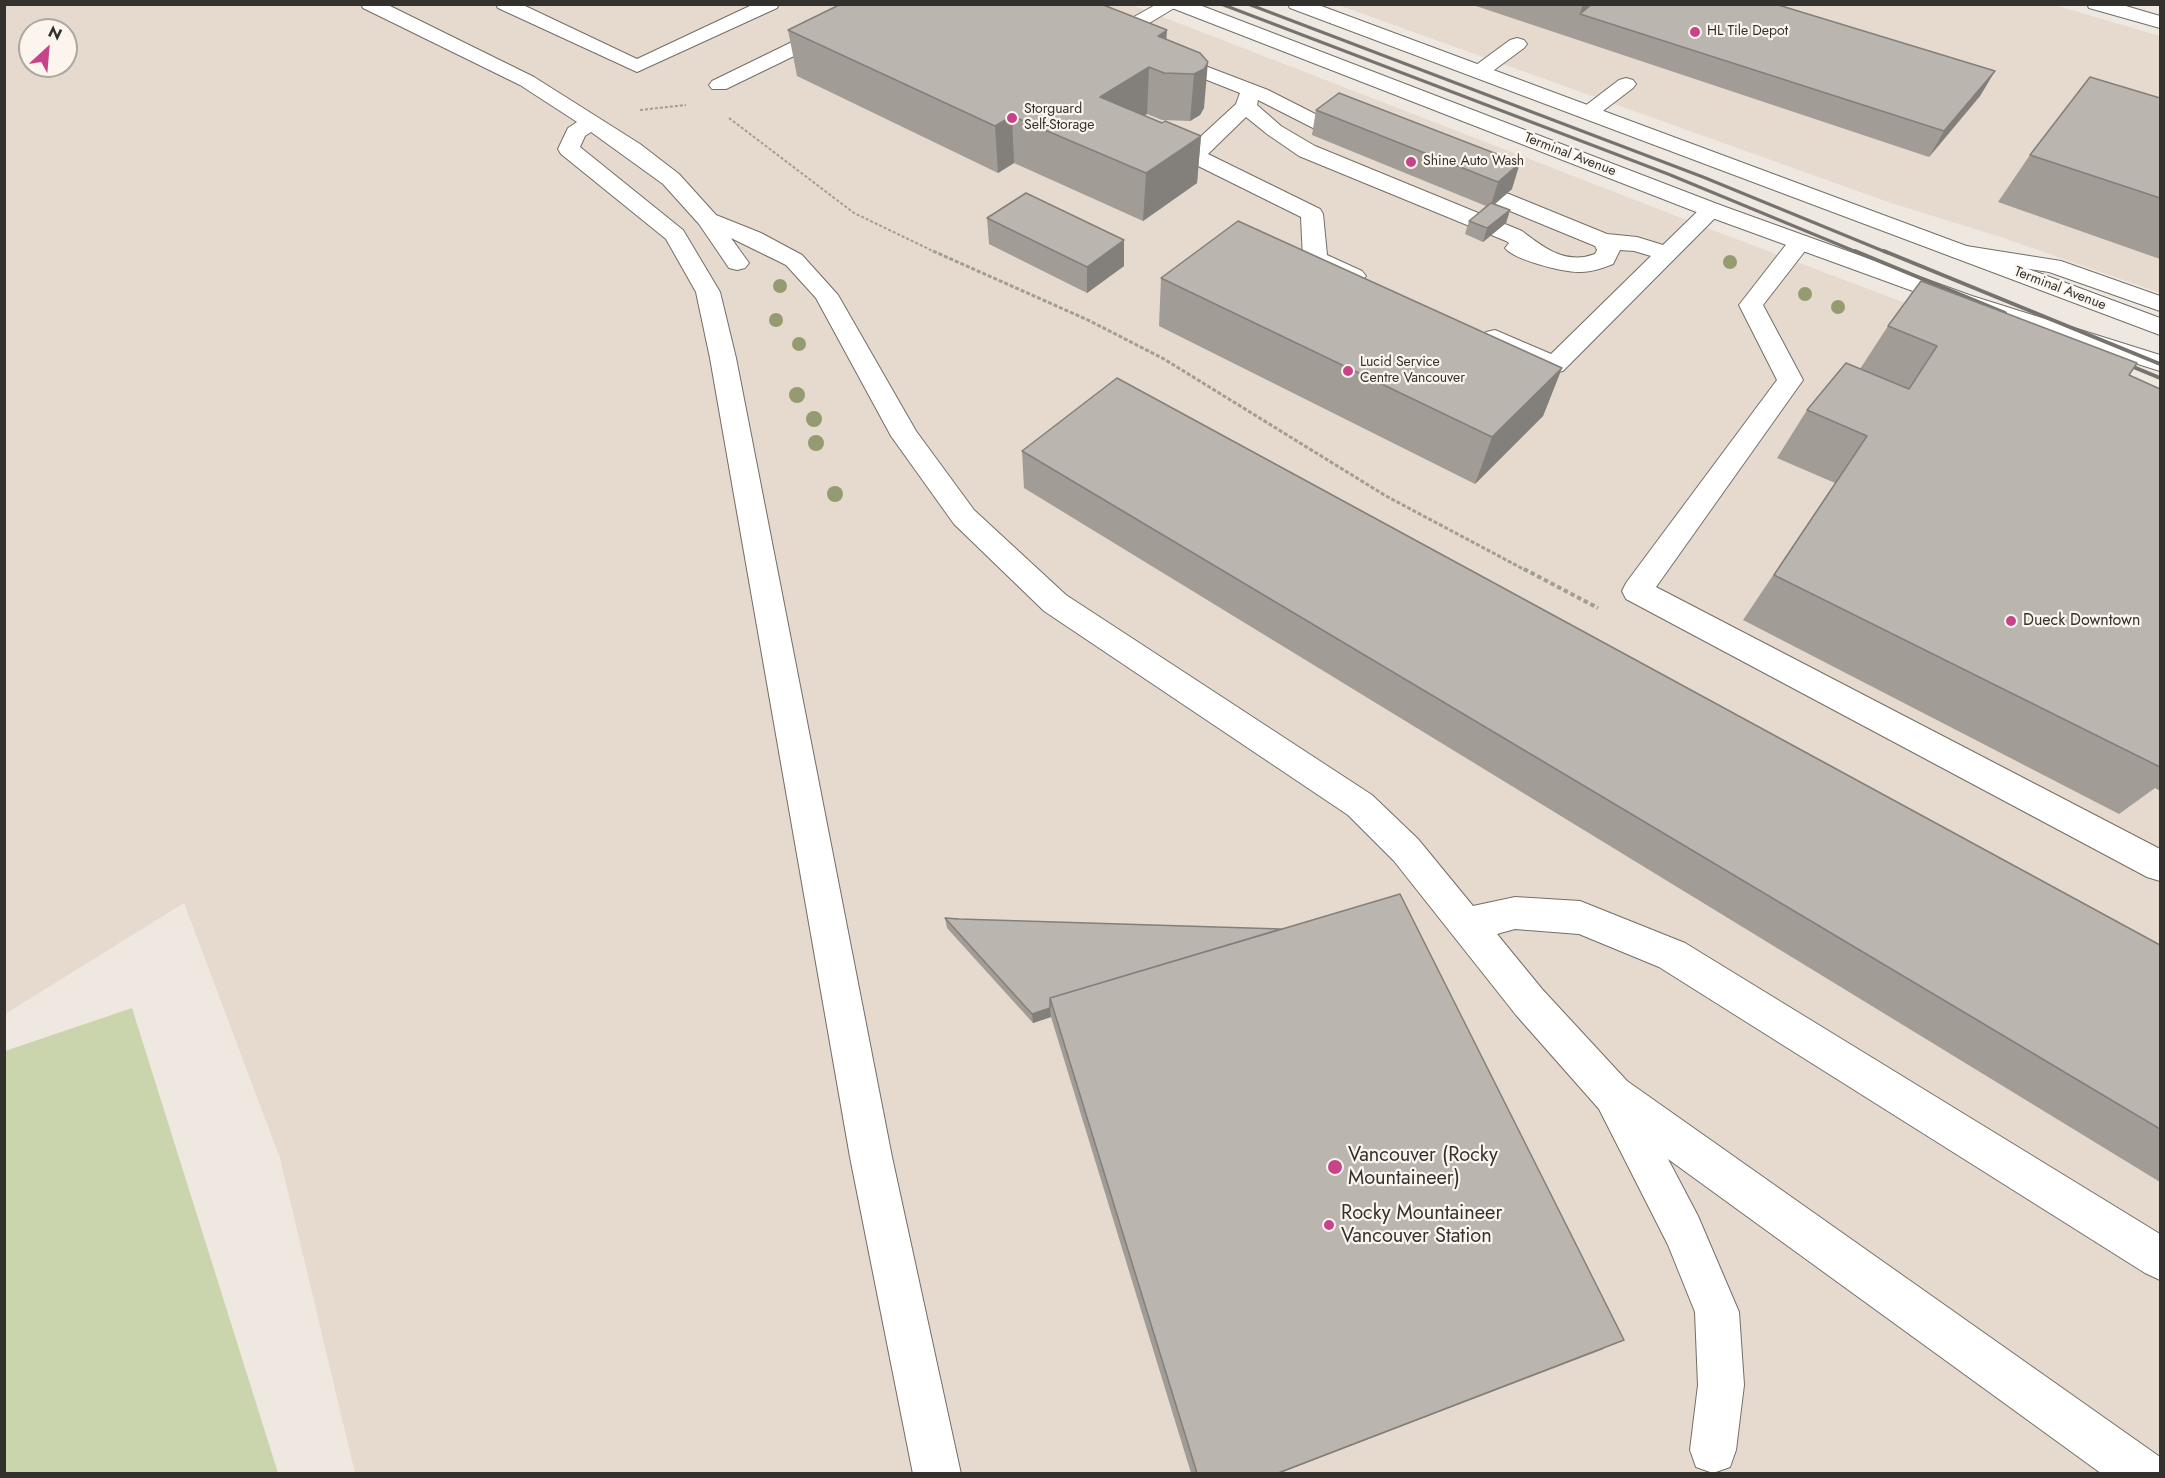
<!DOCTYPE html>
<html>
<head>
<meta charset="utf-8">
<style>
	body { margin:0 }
	#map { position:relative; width:2165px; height:1478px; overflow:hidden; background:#eee8e1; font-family:Jost,sans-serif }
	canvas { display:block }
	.frame { position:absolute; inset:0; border:6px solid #33312e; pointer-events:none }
	.north { position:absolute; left:18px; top:18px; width:60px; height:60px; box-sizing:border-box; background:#fbf5ee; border:2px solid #aba7a1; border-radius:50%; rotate:26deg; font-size:16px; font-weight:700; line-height:24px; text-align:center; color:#33312e }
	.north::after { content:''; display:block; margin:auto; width:21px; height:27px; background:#c7448a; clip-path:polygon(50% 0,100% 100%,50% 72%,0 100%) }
</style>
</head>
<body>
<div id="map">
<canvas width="2165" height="1478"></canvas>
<div class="frame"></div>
<div class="north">N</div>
</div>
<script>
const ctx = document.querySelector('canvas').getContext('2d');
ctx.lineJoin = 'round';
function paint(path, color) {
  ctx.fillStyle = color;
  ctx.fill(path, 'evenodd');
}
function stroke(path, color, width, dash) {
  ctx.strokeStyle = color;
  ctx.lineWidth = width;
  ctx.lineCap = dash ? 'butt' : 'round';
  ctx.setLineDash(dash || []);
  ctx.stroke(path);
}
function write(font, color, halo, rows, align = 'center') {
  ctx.font = font + ' Jost,sans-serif';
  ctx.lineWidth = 4.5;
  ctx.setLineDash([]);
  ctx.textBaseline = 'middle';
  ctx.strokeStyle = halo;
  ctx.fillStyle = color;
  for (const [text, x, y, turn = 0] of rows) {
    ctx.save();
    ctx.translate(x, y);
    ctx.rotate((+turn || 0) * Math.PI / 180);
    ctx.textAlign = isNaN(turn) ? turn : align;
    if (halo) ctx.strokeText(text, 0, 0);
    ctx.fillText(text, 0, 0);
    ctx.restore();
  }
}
paint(new Path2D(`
	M2051 4 2160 36V293L2001 237 1891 203 1338 5Z
	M5 5H1132L1715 231 2035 352 2160 414V1473H355L280 1158 184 903 5 1014ZM30 30H66V66H30Z`), '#e5dacd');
paint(new Path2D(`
	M132 1008 278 1473H5V1051Z`), '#cad5ae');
const minor = new Path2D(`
	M361 4H386L534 77 640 144 679 174 716 215 761 233 802 255 838 295 916 431 974 510 1066 595 1372 795 1418 839 1473 906 1515 897 1580 901 1685 943 2160 1234V1280L2145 1273 1659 967 1579 934 1515 929 1497 934 1542 989 1627 1081 2160 1457V1474H2102L1668 1159 1698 1216 1739 1312 1744 1385 1736 1450 1730 1467 1713 1473 1696 1467 1690 1450 1698 1385 1695 1312 1668 1245 1599 1109 1516 1015 1394 861 1348 815 1044 611 954 524 891 436 816 298 786 265 731 238 749 263 745 268 737 270 729 268 699 224 663 184 591 132 585 136 580 147 683 230 720 292 736 358 892 1157 961 1474H913L850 1157 710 358 696 292 666 239 561 154 558 149 568 128 577 122 520 85 363 8Z
	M496 4H521L637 59 754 4H779L777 8 637 72 498 8Z
	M870 4H895L893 8 726 89H712L709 85 712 81Z
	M1157 4H1181L1121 40H1107L1104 36 1107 32Z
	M2087 4H2119L2160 16V28L2089 8Z
	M1517 38 1524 40 1527 44 1524 48 1486 76H1472L1469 72 1472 68 1510 40Z
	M1166 51 1268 90 1331 122 1335 126 1331 130 1324 132 1317 130 1258 100 1257 105 1281 126 1315 146 1522 231C1544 248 1566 265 1595 254L1597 250 1595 246 1493 204 1490 199 1493 194 1501 192 1509 194 1607 234 1637 237 1663 245 1704 205 1712 203 1720 205 1723 210 1563 371 1554 373 1545 371 1486 344 1482 338 1486 332 1495 330 1551 354 1651 256 1634 251 1620 250 1613 264C1603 268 1592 272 1581 272 1565 273 1514 260 1505 248L1509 243 1506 241 1299 156 1267 134 1246 117 1208 154 1320 209 1323 214 1327 255 1362 271 1366 276 1362 281C1344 286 1323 271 1307 264L1303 259 1301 217 1186 160 1183 155 1186 150 1236 104 1240 93 1159 61 1156 57 1159 53Z
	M1626 78 1633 80 1636 84 1633 88 1595 117 1588 119 1581 117 1578 113 1581 109 1619 80Z
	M1800 235 1808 237 1812 242 1763 305 1803 380 1656 587 2160 849V881L2147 877 1626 599 1622 591 1626 583 1777 380 1739 305 1792 237Z
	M1960 245 2061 261 2160 296V311L2049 272 1952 257 1948 252 1952 247Z`);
const major = new Path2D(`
	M1170 4H1197L1720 205 1972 296 2160 355V371L1954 306 1704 215 1172 8Z
	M1288 4H1316L2160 318V335L1290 8Z`);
stroke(minor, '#736e68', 2);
stroke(major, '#736e68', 2);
stroke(new Path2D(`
	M640 110 686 105
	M729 118 854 213 937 253`), '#a19d97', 2, [3, 2]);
stroke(new Path2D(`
	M933 251 1088 320 1164 359 1386 496 1527 571`), '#a19d97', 3, [4, 2]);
stroke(new Path2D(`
	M1524 569 1598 608`), '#a19d97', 4, [4.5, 3]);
paint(minor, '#fff');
paint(major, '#fff');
stroke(new Path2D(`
	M1221 4 1668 174 1859 253
	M1248 4 1703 177 1888 253`), '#76736f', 3);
stroke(new Path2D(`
	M1855 251 2005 313
	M1884 251 2160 364
	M2119 361 2160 378`), '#76736f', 4);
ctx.fillStyle = '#959b70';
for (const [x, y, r] of [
	[1730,262,7],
	[780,286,7],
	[1805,294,7],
	[1838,307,7],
	[776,320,7],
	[799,344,7],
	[797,395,8],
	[814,419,8],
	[816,443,8],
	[835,494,8]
]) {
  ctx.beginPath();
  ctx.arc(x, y, r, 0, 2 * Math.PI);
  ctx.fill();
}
paint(new Path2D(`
	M1470 4H1775L1995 71 1980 96 1929 157Z
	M788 30 1200 53 1204 108 1200 115 1190 121 1162 120 1147 114 1144 115 1162 123 1201 136 1197 183 1143 221 1014 163 998 173 797 76Z
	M1339 93 1512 189 1495 204 1510 210 1506 223 1483 242 1465 234 1469 221 1486 206 1312 135 1316 110Z
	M2160 98V259L1998 202 2030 155Z
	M987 218 1124 266 1087 293 989 244Z
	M1161 278 1562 368 1543 416 1475 484 1159 326Z
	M1888 326 2129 375 2160 389V791L2155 788 2119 814 1743 620 1835 483 1777 458 1807 410 1860 369Z
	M1022 451 2160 945V1182L1024 488Z
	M945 918 1604 1349 1280 1473H1191L1051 1017 1033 1023 947 928Z`), '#a19c96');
paint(new Path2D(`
	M1583 4H1615L1580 14Z
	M1167 30 1164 76 1158 36Z
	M1208 62 1204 108 1200 115 1190 121 1194 74Z
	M1149 67 1147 114 1100 144V97Z
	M1995 71 1980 96 1929 157 1944 131Z
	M1012 116 1014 163 998 173 995 126Z
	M1201 136 1197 183 1143 221 1146 173Z
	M1520 163 1512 189 1490 208 1498 182Z
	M1510 210 1506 223 1483 242 1487 228Z
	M1124 240V266L1087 293V267Z
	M1562 368 1543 416 1475 484 1492 437Z
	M1050 1008 1051 1017 1033 1023 1032 1014Z
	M1624 1340 1280 1473H1278Z`), '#837f7a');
const building = new Path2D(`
	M841 4H1101L1167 30 1158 36 1200 53 1208 62 1204 69 1194 74 1164 73 1149 67 1100 97 1162 123 1165 121 1201 136 1146 173 1012 116 995 126 788 30Z
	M1592 4H1775L1995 71 1944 131 1580 14Z
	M2090 77 2160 98V198L2030 155Z
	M1339 93 1520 163 1498 182 1316 110Z
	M1026 193 1124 240 1087 267 987 218Z
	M1491 203 1510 210 1487 228 1469 221Z
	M1238 221 1562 368 1492 437 1161 278Z
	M1921 281 2137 363 2129 375 2160 389V767L1774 575 1867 436 1807 410 1846 363 1909 389 1937 346 1888 326Z
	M1117 378 2160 945V1129L1022 451Z
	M1400 894 1624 1340 1278 1473H1197L1050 998Z
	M945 918 959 919 1281 929 1050 998V1008L1032 1014Z`);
paint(building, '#bbb5af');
stroke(building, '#837f7a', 1.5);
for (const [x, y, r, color] of [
	[1695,32,6,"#c7448a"],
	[1012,118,6,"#c7448a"],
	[1411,162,6,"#c7448a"],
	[1348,371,6,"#c7448a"],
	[2011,621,6,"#c7448a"],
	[1335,1167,8,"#c7448a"],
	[1329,1225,6,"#c7448a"]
]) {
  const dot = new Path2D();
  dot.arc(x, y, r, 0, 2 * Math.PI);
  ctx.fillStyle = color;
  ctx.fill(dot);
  stroke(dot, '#fbf5ee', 2);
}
write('14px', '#33312e', '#fbf5ee', [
	["HL Tile Depot",1707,32],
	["Storguard",1024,110],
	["Self-Storage",1024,126],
	["Shine Auto Wash",1423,162],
	["Lucid Service",1360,363],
	["Centre Vancouver",1360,379]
], 'left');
write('14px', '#33312e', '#fbf5ee', [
	["Terminal Avenue",1570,155,21],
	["Terminal Avenue",2060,289,21]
]);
write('16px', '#33312e', '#fbf5ee', [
	["Dueck Downtown",2023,621]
], 'left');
write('20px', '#33312e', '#fbf5ee', [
	["Vancouver (Rocky",1348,1156],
	["Mountaineer)",1348,1179],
	["Rocky Mountaineer",1341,1214],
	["Vancouver Station",1341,1237]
], 'left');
</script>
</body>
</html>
